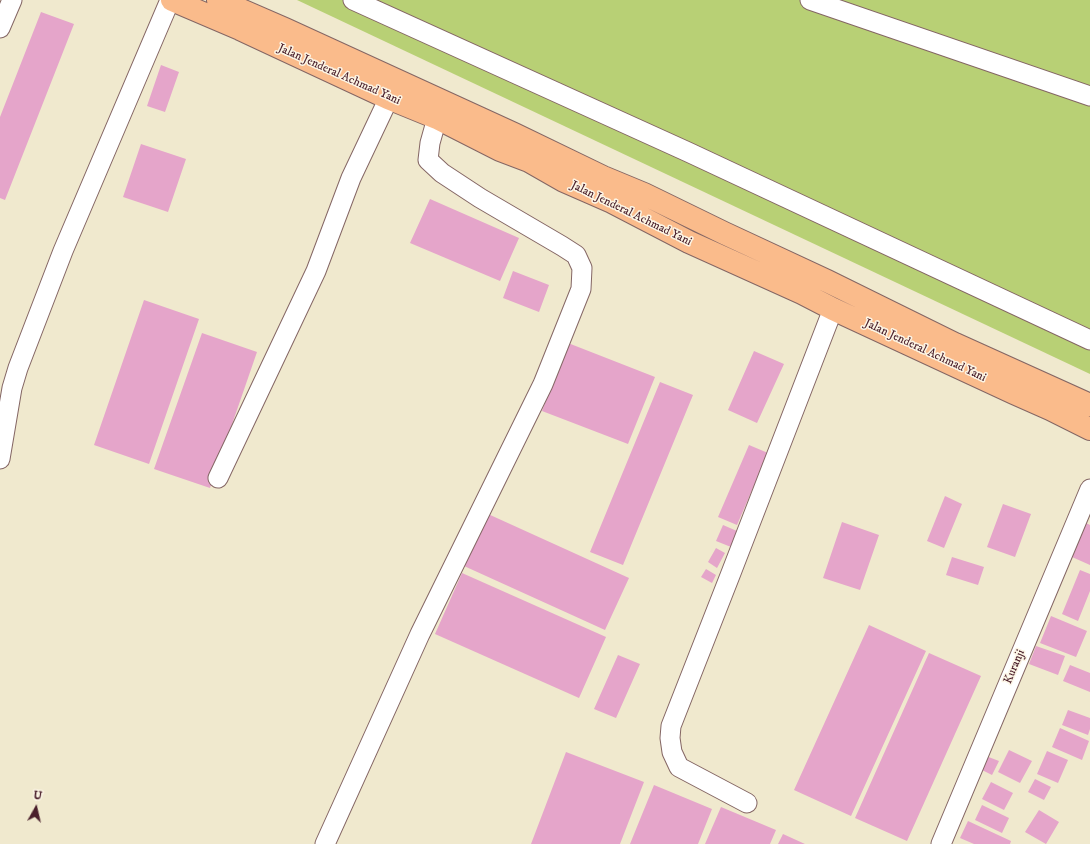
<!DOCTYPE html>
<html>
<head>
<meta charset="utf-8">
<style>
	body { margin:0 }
	#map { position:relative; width:1090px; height:844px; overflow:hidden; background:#f0e9ce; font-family:"IM FELL DW Pica",serif }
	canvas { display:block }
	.north { position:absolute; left:16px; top:788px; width:40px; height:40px; -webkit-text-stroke:3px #fcf5e5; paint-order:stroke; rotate:8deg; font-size:11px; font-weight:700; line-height:16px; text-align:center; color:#4a1f2b }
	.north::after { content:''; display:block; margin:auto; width:14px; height:18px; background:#4a1f2b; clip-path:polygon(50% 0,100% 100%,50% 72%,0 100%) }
</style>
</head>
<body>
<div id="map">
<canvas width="1090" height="844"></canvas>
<div class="north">U</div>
</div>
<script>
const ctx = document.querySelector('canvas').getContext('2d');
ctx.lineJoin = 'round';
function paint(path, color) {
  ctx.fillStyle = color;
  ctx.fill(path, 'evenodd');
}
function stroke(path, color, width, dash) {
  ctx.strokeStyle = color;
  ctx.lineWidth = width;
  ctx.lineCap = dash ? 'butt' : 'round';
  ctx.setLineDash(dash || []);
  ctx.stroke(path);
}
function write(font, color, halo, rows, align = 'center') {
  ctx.font = font + ' "IM FELL DW Pica",serif';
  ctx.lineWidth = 3;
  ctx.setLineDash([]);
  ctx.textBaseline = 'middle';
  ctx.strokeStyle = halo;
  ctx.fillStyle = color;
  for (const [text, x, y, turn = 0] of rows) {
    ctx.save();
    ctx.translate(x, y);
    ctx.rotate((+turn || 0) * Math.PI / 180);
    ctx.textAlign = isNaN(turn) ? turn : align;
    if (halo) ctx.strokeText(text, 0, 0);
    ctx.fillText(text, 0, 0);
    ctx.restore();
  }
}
paint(new Path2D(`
	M297 0H1090V374Z`), '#b8d075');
paint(new Path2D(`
	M41 12 74 24 5 200 0 198V117Z
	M161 65 179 72 165 112 147 106Z
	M141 144 186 159 168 212 123 197Z
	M430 199 519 238 500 281 410 243Z
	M513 271 549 285 539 312 503 298Z
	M144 300 199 319 149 464 94 445Z
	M202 333 257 352 210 488 154 469Z
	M568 343 655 377 628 444 542 411Z
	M754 351 784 364 757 423 728 410Z
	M660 382 693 395 623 565 590 552Z
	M749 445 768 453 737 525 718 517Z
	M945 496 962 504 944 548 927 541Z
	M1003 504 1031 514 1015 557 987 547Z
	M488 514 629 578 605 630 464 566Z
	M842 522 879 535 860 590 823 578Z
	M1086 523 1090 525V565L1072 557Z
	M723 525 737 531 731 547 716 541Z
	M716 548 725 553 717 568 708 562Z
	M952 557 984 567 978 585 946 575Z
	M706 569 716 575 712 583 701 577Z
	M1080 570 1090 574V591L1078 621 1062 614Z
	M462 573 606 637 579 698 435 634Z
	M1051 616 1087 631 1076 657 1040 643Z
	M869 625 926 651 851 816 794 790Z
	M1036 646 1065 656 1058 675 1029 664Z
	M929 653 981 676 907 841 855 818Z
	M618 655 640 664 616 718 594 709Z
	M1070 665 1090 673V692L1063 681Z
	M1068 710 1090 718V729L1088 735 1062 725Z
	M1060 728 1089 741 1082 760 1052 747Z
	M1009 750 1032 761 1020 783 998 772Z
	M1047 751 1068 760 1058 783 1037 774Z
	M566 752 644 782 620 844H531Z
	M986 756 999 761 992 775 980 769Z
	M1035 779 1051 787 1044 800 1028 792Z
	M991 782 1013 793 1004 810 982 799Z
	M654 785 712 809 698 844H630Z
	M982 805 1009 818 1002 833 975 820Z
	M721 807 776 830 770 844H705Z
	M1039 810 1059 822 1046 844 1025 832Z
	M968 821 1011 841 1010 844H974L960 838Z
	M783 834 805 844H778Z`), '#e5a5ca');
const minor = new Path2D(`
	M353 0 688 152 1090 340
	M810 0 1090 96
	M0 28 12 0
	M0 459 12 388 18 368 63 251 170 0
	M218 478 316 271 351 178 395 85
	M747 803 679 767 672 752 670 738 671 726 731 573 833 309
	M325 844 420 634 543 384 581 289 582 268 576 255 562 246 480 198 442 173 428 160 430 143 437 118
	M941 844 1090 489`);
const highway = new Path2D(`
	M172 0 240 29 388 98 437 118 500 150 529 161 564 181 612 202 689 242 802 293 833 309 1014 393 1050 409 1090 429
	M218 0 285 29 514 134 603 177 644 194 724 233 827 281 955 344 1090 405`);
stroke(minor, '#846664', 21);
stroke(highway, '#846664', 24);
stroke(minor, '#fff', 19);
stroke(highway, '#fabb8b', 22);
write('12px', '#4a1f2b', '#fcf5e5', [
	["Jalan Jenderal Achmad Yani",339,75,24],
	["Jalan Jenderal Achmad Yani",631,214,26],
	["Jalan Jenderal Achmad Yani",925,351,25],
	["Kuranji",1015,667,-67]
]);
</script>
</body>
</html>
